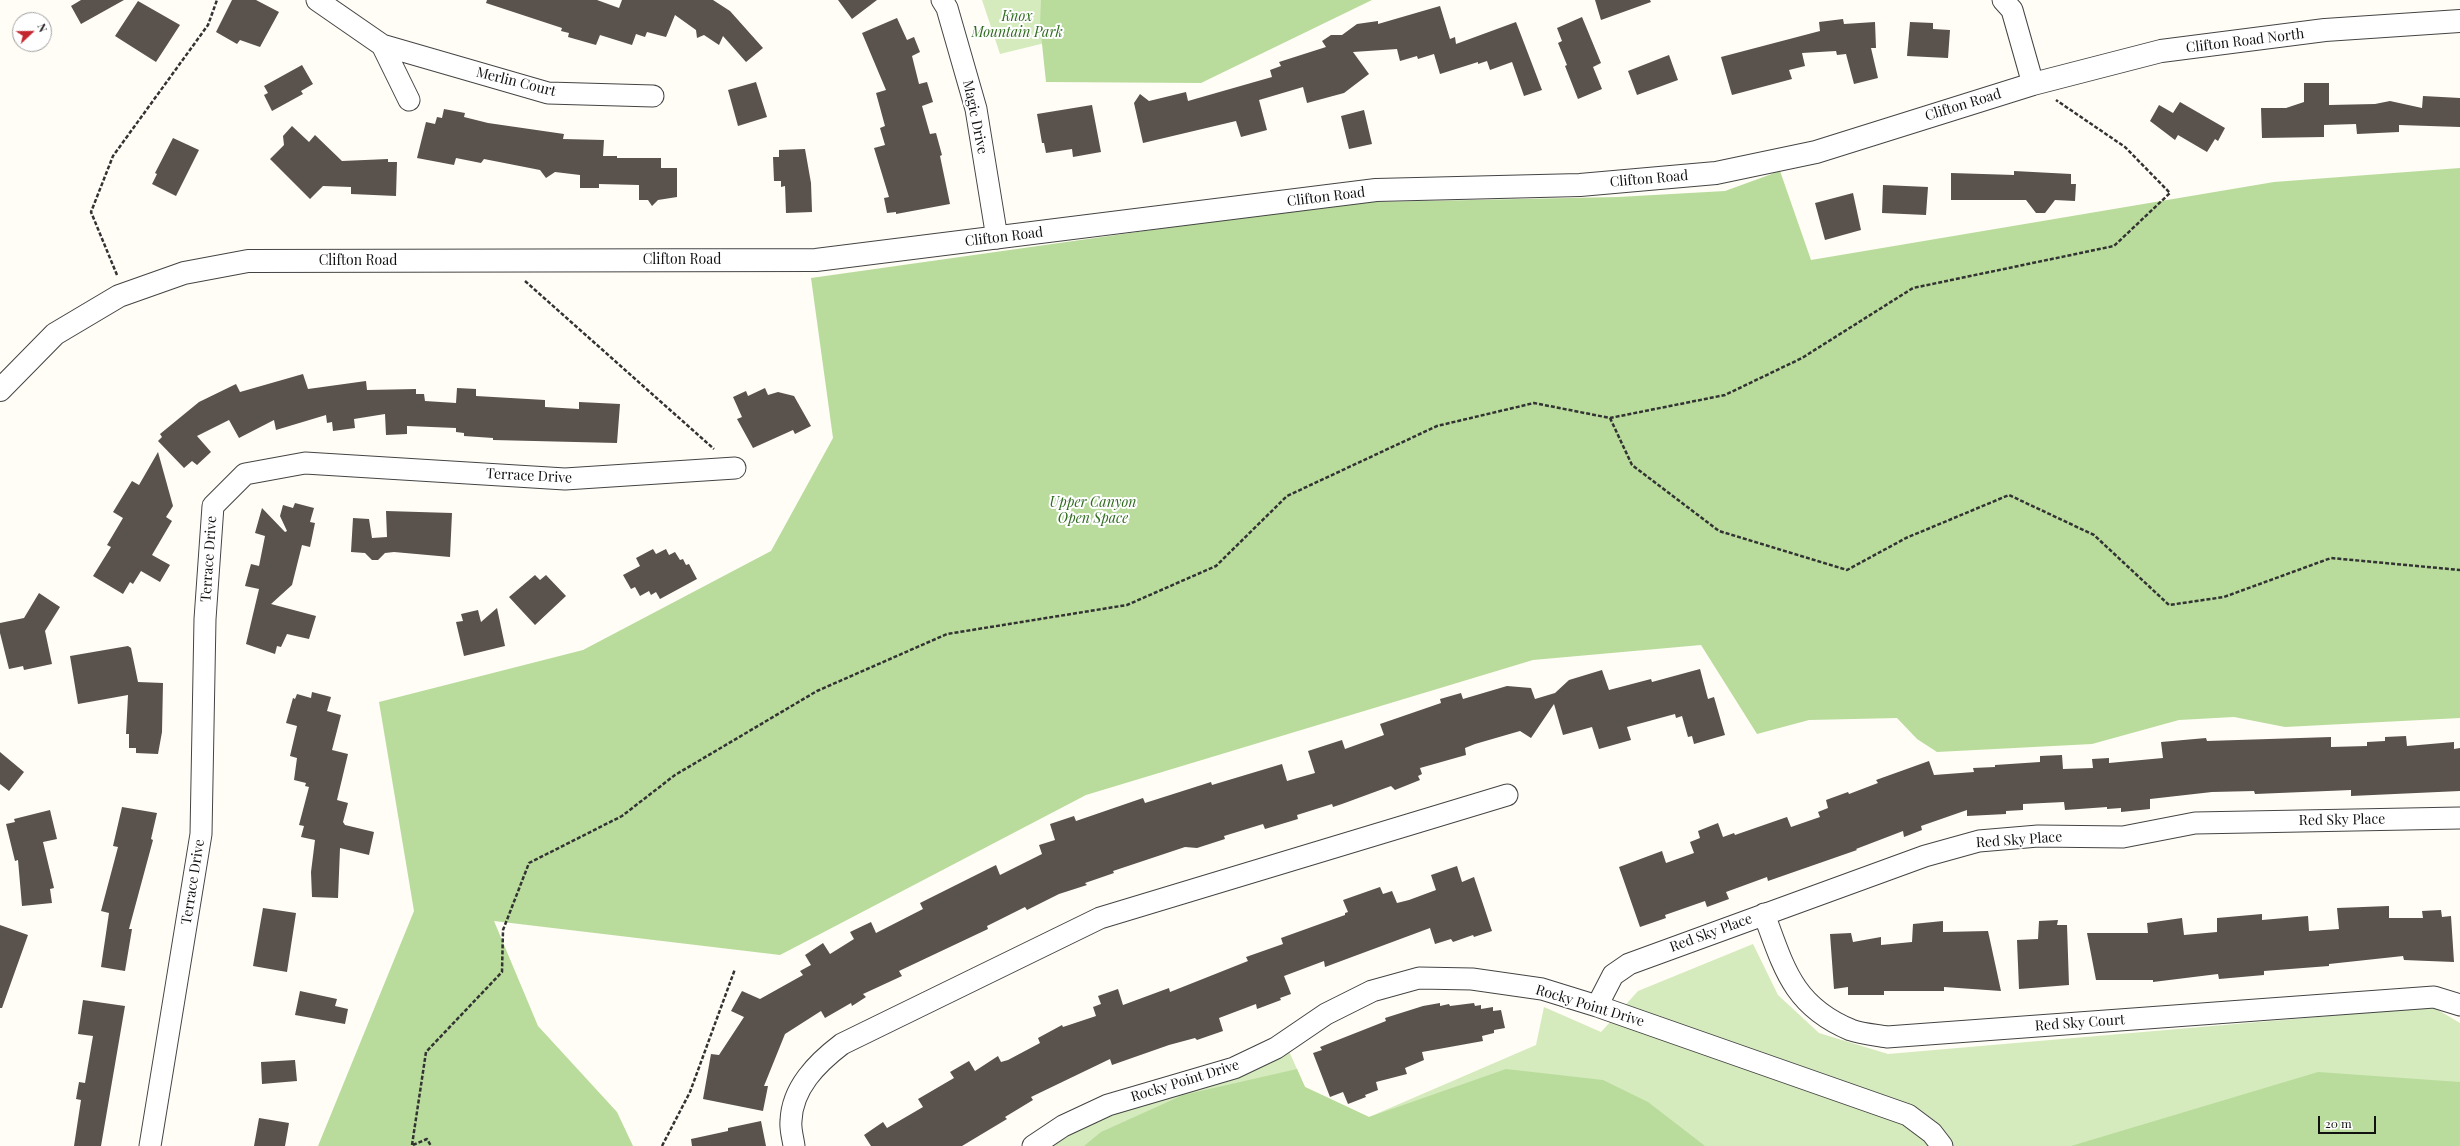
<!DOCTYPE html>
<html>
<head>
<meta charset="utf-8">
<style>
	body { margin:0 }
	#map { position:relative; width:2460px; height:1146px; overflow:hidden; background:#fffdf5; font-family:"Playfair Display",serif }
	canvas { display:block }
	.north { position:absolute; left:12px; top:12px; width:40px; height:40px; box-sizing:border-box; background:#fff; border:1px solid #a0a0a0; border-radius:50%; rotate:68deg; font-size:11px; font-weight:700; line-height:16px; text-align:center; color:#111 }
	.north::after { content:''; display:block; margin:auto; width:14px; height:18px; background:#c4262e; clip-path:polygon(50% 0,100% 100%,50% 72%,0 100%) }
	.scale { position:absolute; left:2318px; top:1116px; width:58px; height:18px; box-sizing:border-box; border:2px solid #111; border-top:0; padding-left:5px; font-size:12px; line-height:14px; white-space:nowrap; color:#111; -webkit-text-stroke:3px #fff; paint-order:stroke }
</style>
</head>
<body>
<div id="map">
<canvas width="2460" height="1146"></canvas>
<div class="north">N</div>
<div class="scale">20 m</div>
</div>
<script>
const ctx = document.querySelector('canvas').getContext('2d');
ctx.lineJoin = 'round';
function paint(path, color) {
  ctx.fillStyle = color;
  ctx.fill(path, 'evenodd');
}
function stroke(path, color, width, dash) {
  ctx.strokeStyle = color;
  ctx.lineWidth = width;
  ctx.lineCap = dash ? 'butt' : 'round';
  ctx.setLineDash(dash || []);
  ctx.stroke(path);
}
function write(font, color, halo, rows, align = 'center') {
  ctx.font = font + ' "Playfair Display",serif';
  ctx.lineWidth = 4;
  ctx.setLineDash([]);
  ctx.textBaseline = 'middle';
  ctx.strokeStyle = halo;
  ctx.fillStyle = color;
  for (const [text, x, y, turn = 0] of rows) {
    ctx.save();
    ctx.translate(x, y);
    ctx.rotate((+turn || 0) * Math.PI / 180);
    ctx.textAlign = isNaN(turn) ? turn : align;
    if (halo) ctx.strokeText(text, 0, 0);
    ctx.fillText(text, 0, 0);
    ctx.restore();
  }
}
paint(new Path2D(`
	M982 0H1095L1102 29 1000 54Z
	M1753 944 1778 995 1819 1033 1888 1054 2433 1007 2460 1023V1146H1037L1064 1128 1288 1049 1305 1087 1369 1117 1536 1045 1544 1007 1601 1032 1638 991Z`), '#d5ebbd');
paint(new Path2D(`
	M1041 0H1372L1201 83 1046 82 1040 25Z
	M2460 168V718L2285 727 2234 717 2179 720 2092 744 1937 752 1917 739 1897 718 1809 720 1757 734 1701 645 1533 660 1086 795 780 955 494 921 538 1026 617 1112 633 1146H318L414 911 379 702 583 650 771 551 833 438 811 278 1201 223 1373 202 1618 197 1725 191 1780 171 1811 260 2274 182Z
	M1297 1069 1305 1087 1369 1117 1506 1069 1603 1080 1648 1102 1705 1146H1084L1101 1132 1183 1095Z
	M2318 1072 2460 1082V1146H2071Z`), '#b9dc9c');
paint(new Path2D(`
	M81 0H124L81 24 71 6Z
	M232 0H256L279 12 260 47 240 40 237 44 216 32Z
	M487 0H597L619 8 622 0H713L730 11 763 48 746 62 723 36 719 45 704 35 697 38 696 30 675 15 666 37 647 32 645 37 636 34 632 45 600 35 596 45 568 37 569 33 561 31 562 28 486 3Z
	M838 0H877L852 19Z
	M1595 0H1650L1651 2 1601 20Z
	M138 1 180 25 156 62 115 36Z
	M1440 6 1450 39 1455 37 1456 44 1516 22 1542 90 1524 96 1512 62 1490 70 1487 61 1478 64V62L1440 74 1434 54 1418 59 1417 56 1400 61 1397 49 1353 52 1369 74 1344 93 1307 103 1303 87 1259 100 1267 130 1241 137 1236 121 1143 143 1134 103 1140 94 1149 101 1186 92 1188 101 1272 77 1270 70 1281 66 1279 62 1326 47 1322 41 1331 35H1342L1357 24 1378 21V24Z
	M1582 17 1601 63 1593 67 1602 89 1578 99 1565 66 1567 65 1558 43 1562 41 1557 28Z
	M897 18 907 40 914 37 920 52 912 56 919 84 927 82 933 102 922 106 930 134 936 133 942 155 940 156 950 204 896 214V212L887 213 884 198 889 197 874 148 885 145 880 128 885 126 876 93 886 90 862 33Z
	M1843 19 1844 24 1875 22 1876 48H1871L1878 78 1854 84 1846 54 1837 55 1836 51 1802 53 1805 66 1789 70 1792 79 1732 95 1721 57 1820 31 1819 22Z
	M1910 22 1933 23V29L1950 30 1948 58 1907 56Z
	M1669 55 1678 80 1637 95 1628 71Z
	M302 65 313 84 301 91 303 94 272 111 264 95 268 93 264 86Z
	M756 82 767 117 738 126 728 90Z
	M2304 83H2329V105L2375 104 2390 101 2422 108 2423 96 2460 98V127L2399 125V132L2357 134 2356 124 2324 125V137L2262 138 2261 108H2286L2304 102Z
	M2180 102 2225 128 2218 141 2215 139 2207 152 2178 135 2175 140 2150 121 2159 105 2173 113Z
	M1092 105 1101 152 1073 157 1072 149 1046 153 1044 143H1042L1037 114Z
	M444 109 465 113 464 117 488 123 564 134 563 139 604 140 603 156H617V158H661V168H677V197L658 200 652 206 648 200H639V185L599 184V188H580V175L555 172 546 178 540 170 484 159 481 163 456 158 454 165 417 158 426 122 435 124 437 117 442 118Z
	M1364 110 1372 144 1349 149 1341 116Z
	M292 126 309 142 315 135 342 161 388 159V162H397L396 196 351 194V187L323 186 310 199 270 159 284 145 283 136Z
	M173 138 199 150 176 196 152 184 157 174 155 173Z
	M805 149 811 183 812 212 786 213 785 186 781 187V181H774L773 157H779V150Z
	M2014 171 2071 174V184H2076L2075 201 2055 200 2045 213H2036L2026 200H1951V173L2014 175Z
	M1883 185 1928 187 1926 215 1882 213Z
	M1853 193 1861 230 1825 240 1815 203Z
	M303 374 308 389 366 381 367 390 416 389V394H424L425 401 456 403 457 388 476 389V396L545 400V407L579 409V402L620 404 617 443 493 440V438L464 436V433L456 432V428L407 426V434L386 435 385 414 354 419 355 428 333 431 332 422 327 423 326 415 276 430 274 420 239 438 229 420 197 436 211 452 197 465 192 461 184 468 158 441 162 437 160 434 199 402 236 384 240 392Z
	M765 388 768 395 778 392 794 396 811 426 795 434 793 430 753 448 737 419 742 417 733 397 746 391 748 396Z
	M158 452 173 506 166 517 172 521 152 555 170 565 160 582 141 571 133 584 130 582 123 594 93 576 111 547 107 545 123 518 113 512 132 481 139 485Z
	M295 503 314 508 310 522 315 523 310 547 302 545 292 585 271 604 316 616 309 639 287 634 281 647 277 646 275 654 246 644 259 589 245 586 251 564 259 566 265 536 255 533 262 508 285 532 287 531 280 516 283 505 293 508Z
	M386 511 452 513 450 557 394 552 385 553 378 560H372L365 553 351 552 353 518 369 519 372 538 387 537Z
	M653 549 656 554 666 549 669 555 675 552 680 560 683 559 686 565 689 564 697 579 660 599 656 592 651 595 649 591 640 596 635 587 631 589 623 575 640 566 636 558Z
	M535 575 540 580 546 575 566 596 535 625 509 597Z
	M39 593 60 607 45 631 52 664 24 670 23 666 9 669 0 633V623L24 618Z
	M497 608 505 646 464 656 456 622 463 621 461 614 478 610 481 622Z
	M128 646 131 648 138 682 163 683 162 732 158 754 136 753V748H129V734H126L128 695 78 704 70 656Z
	M1700 669 1708 699 1714 697 1725 735 1694 744 1692 736 1688 737 1682 716 1676 718 1675 714 1627 727 1631 740 1599 749 1592 727 1563 735 1554 704 1531 738 1520 731 1475 744 1465 748 1466 755 1420 768 1422 774 1418 776 1420 780 1395 790 1391 786 1342 804 1333 807 1332 804 1297 815 1298 819 1265 829 1263 824 1224 836 1225 839 1197 848 1185 847 1113 871 1114 873 1085 883 1087 885 1059 894 1027 910 1025 907 987 926 988 929 899 971 902 976 863 994 866 997 852 1006 851 1003 825 1018 821 1011 785 1034 764 1086H768L763 1111 703 1099 711 1054 719 1055 744 1017 731 1011 742 991 760 999 803 975 800 971 811 965 805 955 823 943 830 954 854 939 850 932 871 922 876 933 923 909 920 903 996 865 1000 875 1042 854 1039 845 1055 840 1050 824 1074 816 1076 821 1143 798 1145 803 1211 782 1212 785 1282 764 1287 781 1315 773 1308 751 1342 740 1345 749 1384 735 1380 724 1441 703 1440 699 1461 693 1463 699 1507 686 1531 688 1535 699 1555 693 1569 680 1602 670 1609 690 1651 679 1652 682Z
	M312 692 331 697 327 711 341 715 332 750 348 754 337 800 348 803 343 822 345 825 374 832 369 855 340 848 338 898 312 897 311 872 315 840 301 837 304 826 299 825 309 787 305 786 306 783 294 780 297 758 290 756 297 726 286 723 293 698 295 699 297 694 311 698Z
	M2406 736 2407 746 2454 742V749L2460 748V791L2351 796V790L2255 794 2254 791 2212 792 2150 799V809L2121 812V808L2107 809V807L2065 810 2064 802 2023 804V810L2006 811V814L1967 816V810L1921 826 1922 830 1904 837 1903 831 1856 849 1857 850 1768 881 1767 877 1726 892 1729 899 1707 907 1705 901 1665 915 1666 918 1640 927 1619 867 1662 851 1666 863 1694 853 1690 842 1700 838 1698 831 1718 823 1723 837 1734 833 1735 835 1787 817 1791 827 1820 817 1818 812 1828 808 1826 800 1848 792 1849 794 1878 783 1876 780 1929 761 1934 775 1974 772 1973 768 1995 767V765L2040 762V756L2062 755 2063 769 2093 768 2092 759 2109 758V763L2163 758 2161 742 2206 738 2207 741 2331 737V747L2367 746V742L2385 741V737Z
	M0 752 24 772 9 791 0 784Z
	M122 807 157 813 151 839 153 840 129 929H132L125 971 101 967 109 913 101 911 118 847 113 846Z
	M50 810 57 839 43 842 54 888 50 889 52 903 22 906 18 860 15 861 6 824 15 822 14 819Z
	M1457 866 1462 882 1474 877 1492 931 1474 937 1473 935 1453 942 1451 939 1435 944 1430 928 1325 967 1324 961 1284 976 1291 994 1280 998 1281 1000 1257 1009 1256 1004 1219 1018 1223 1031 1197 1040 1195 1038 1169 1045 1112 1065 1110 1059 1031 1097 1033 1100 1005 1117 1007 1119 962 1146H871L864 1135 883 1122 887 1128 923 1107 918 1099 954 1078 950 1072 969 1061 975 1071 998 1056 1001 1062 1008 1060 1040 1043 1038 1038 1062 1025 1063 1027 1096 1016 1093 1007 1101 1004 1098 996 1118 989 1123 1005 1169 988 1170 992 1248 961 1246 957 1283 944 1281 938 1345 915V913L1348 912 1343 900 1380 887 1383 894 1392 891 1397 903 1409 900 1436 890 1431 875Z
	M2389 906V918H2423L2422 911 2441 910 2442 917 2451 916 2454 962 2404 960 2403 956 2329 964V966L2264 971V975L2219 979 2218 974 2153 982V980H2096L2087 933H2148L2147 923 2182 918 2184 935 2217 932V918L2262 914V920L2308 916 2309 931 2339 929 2337 908Z
	M263 908 296 913 287 972 253 966Z
	M2058 920 2057 925H2067L2069 985 2019 989 2017 940 2038 939 2039 921Z
	M1943 921V932L1988 931 2001 991 1944 987V991H1884V995H1848V987L1834 989 1830 934 1851 933 1853 942 1881 937V945L1912 942 1913 924Z
	M0 925 28 935 2 1008H0Z
	M300 991 337 999 335 1006 348 1009 345 1024 295 1015Z
	M83 1000 125 1006 101 1146H74L81 1100 76 1099 79 1082 85 1083 93 1036 78 1034Z
	M1440 1003V1006L1449 1004 1450 1006 1474 1003 1475 1006 1481 1005V1009L1493 1007V1011L1501 1010 1505 1028 1494 1030V1033L1482 1036 1483 1041 1422 1052 1424 1060 1405 1068 1407 1074 1376 1082 1378 1090 1365 1095 1366 1097 1348 1104 1343 1092 1330 1097 1313 1053 1322 1050 1320 1047 1386 1021 1385 1018 1423 1006Z
	M295 1060 297 1081 262 1084 261 1062Z
	M259 1118 289 1123 285 1146H254Z
	M761 1121 766 1146H692L691 1139 728 1131V1128Z`), '#5a524d');
const minor = new Path2D(`
	M317 0 382 45 548 93 653 96
	M942 0 947 8 976 109 997 238
	M2003 0 2012 10 2033 84
	M382 45 409 100
	M1764 914C1784 968 1793 1006 1851 1030 1862 1034 1876 1035 1887 1037L2434 997 2460 1005
	M1597 1006 1613 975 1629 964 1925 856 1979 841 2038 836 2123 837 2195 823 2460 818
	M150 1146 201 834 205 619 213 506 245 474 305 463 565 479 735 468
	M794 1146C793 1138 790 1129 791 1121 792 1088 817 1063 842 1044L1100 918 1507 795
	M1033 1146 1063 1126 1108 1105 1234 1068 1276 1048 1326 1014 1372 991 1419 978 1472 979 1542 989 1597 1006 1908 1115 1932 1133 1942 1146`);
const tertiary = new Path2D(`
	M0 390 55 334 119 296 184 273 248 261 816 260 1376 190 1580 185 1716 173 1816 152 2033 84 2161 51 2325 30 2460 21`);
stroke(minor, '#444', 23);
stroke(tertiary, '#444', 24);
stroke(new Path2D(`
	M117 275 91 212 113 156 208 25 217 0
	M525 281 714 449
	M1610 418 1632 465 1719 531 1847 570 1906 538 2009 495 2094 535 2169 605 2224 597 2331 558 2460 570
	M412 1145 426 1052 502 972 503 930 529 863 622 816 675 775 817 691 947 634 1127 605 1216 566 1287 496 1437 426 1534 403 1610 418 1725 395 1802 358 1913 288 2114 246 2170 193 2125 147 2056 100
	M413 1145 427 1139 431 1146
	M662 1146 690 1092 735 969`), '#333', 2.5, [4, 2]);
stroke(minor, '#fff', 21);
stroke(tertiary, '#fff', 22);
write('italic 14px', '#2f6b1f', '#fff', [
	["Knox",1017,17],
	["Mountain Park",1017,33],
	["Upper Canyon",1093,503],
	["Open Space",1093,519]
]);
write('14px', '#111', '#fff', [
	["Clifton Road North",2245,41,-7],
	["Merlin Court",516,82,14],
	["Clifton Road",1963,105,-17],
	["Magic Drive",975,117,78],
	["Clifton Road",1649,179,-5],
	["Clifton Road",1326,197,-7],
	["Clifton Road",1004,237,-7],
	["Clifton Road",682,260],
	["Clifton Road",358,261],
	["Terrace Drive",529,476,3],
	["Terrace Drive",209,559,-86],
	["Red Sky Place",2342,820,-1],
	["Red Sky Place",2019,840,-4],
	["Terrace Drive",193,882,-81],
	["Red Sky Place",1711,933,-20],
	["Rocky Point Drive",1590,1006,17],
	["Red Sky Court",2080,1023,-4],
	["Rocky Point Drive",1185,1081,-17]
]);
</script>
</body>
</html>
